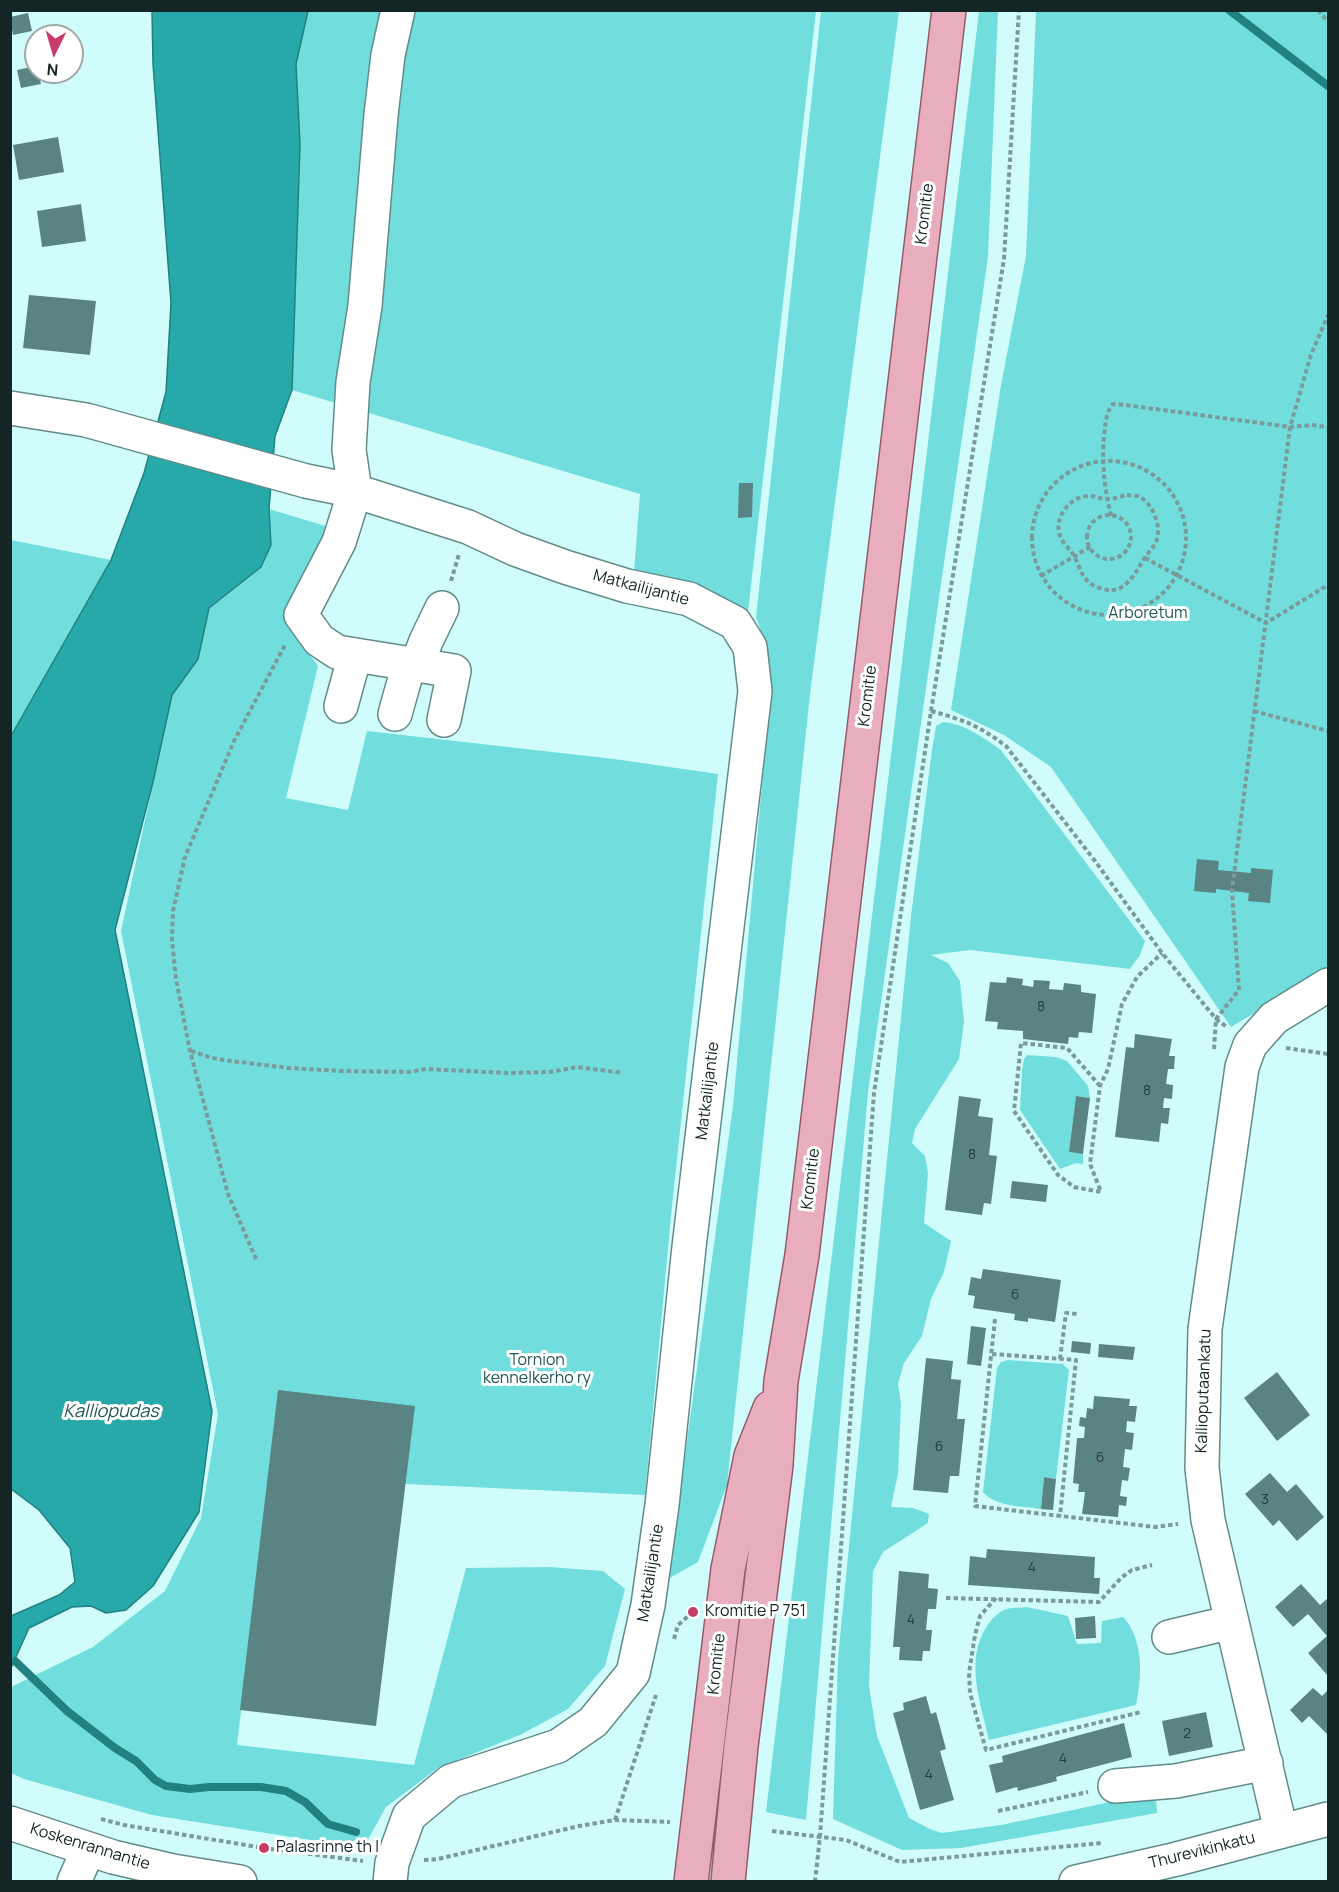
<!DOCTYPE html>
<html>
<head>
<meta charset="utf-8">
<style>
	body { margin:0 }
	#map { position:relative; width:1339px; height:1892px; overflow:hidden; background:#d0fdfc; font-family:Manrope,sans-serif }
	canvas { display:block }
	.frame { position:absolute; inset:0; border:12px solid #132524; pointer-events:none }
	.north { position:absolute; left:24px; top:24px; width:60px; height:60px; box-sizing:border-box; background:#fff; border:2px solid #a1a8a7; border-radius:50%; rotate:185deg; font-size:16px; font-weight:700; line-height:24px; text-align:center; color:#132524 }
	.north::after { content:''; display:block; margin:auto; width:21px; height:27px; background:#c83c6c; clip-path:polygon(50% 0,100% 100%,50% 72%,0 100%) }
</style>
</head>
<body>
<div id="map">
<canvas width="1339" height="1892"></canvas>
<div class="frame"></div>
<div class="north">N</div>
</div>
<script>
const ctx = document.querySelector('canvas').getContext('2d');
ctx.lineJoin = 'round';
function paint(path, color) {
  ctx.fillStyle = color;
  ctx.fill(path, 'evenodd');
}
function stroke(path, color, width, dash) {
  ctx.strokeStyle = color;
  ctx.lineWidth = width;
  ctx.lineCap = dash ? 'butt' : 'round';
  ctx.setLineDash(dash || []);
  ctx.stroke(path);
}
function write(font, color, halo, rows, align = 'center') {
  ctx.font = font + ' Manrope,sans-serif';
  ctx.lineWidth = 6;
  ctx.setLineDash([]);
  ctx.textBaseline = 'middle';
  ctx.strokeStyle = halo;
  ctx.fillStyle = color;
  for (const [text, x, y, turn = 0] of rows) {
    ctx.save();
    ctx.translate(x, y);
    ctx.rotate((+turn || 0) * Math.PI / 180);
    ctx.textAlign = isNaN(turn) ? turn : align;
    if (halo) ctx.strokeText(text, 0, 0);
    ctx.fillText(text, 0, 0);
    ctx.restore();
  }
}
paint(new Path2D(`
	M308 11H816L748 612 634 572 640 494 292 390 300 144 296 64Z
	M821 11H899L810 694 727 1485 698 1562 668 1579 733 1106 770 696 768 652 756 617Z
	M979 11H998L988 257 868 1092 806 1820 766 1812Z
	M1036 11H1328V969L1231 1027 1051 767 1004 735 951 710 1001 385 1026 256Z
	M269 509 329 527 324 541 284 620 318 666 286 798 348 810 367 731 614 759 718 774 672 1206 645 1495 405 1484 279 1390 237 1745 414 1765 466 1568 549 1567 603 1571 625 1589 605 1666 568 1709 522 1734 438 1768 386 1807 365 1845 323 1842 152 1815 24 1779 11 1773V1687L93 1647 165 1591 201 1518 218 1414 121 931 172 695 198 659 209 608 261 567 271 545Z
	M11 540 111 560 11 736Z
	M943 722C965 724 983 737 1001 750L1145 941 1140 955 1130 969 970 950 931 955 948 963 960 981 964 1022 959 1059 915 1129 912 1143 925 1156 928 1173 924 1223 951 1241 944 1272 931 1299 922 1336 904 1363 898 1384 901 1404 898 1474 891 1507 913 1508 929 1514 928 1523 883 1552 873 1571 869 1687 877 1736 909 1818 930 1829 942 1833 1001 1825 1125 1799 1156 1798 1157 1813 961 1848 902 1850 833 1819 838 1658 911 916 932 750 936 726Z
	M1027 1055 1056 1057 1067 1061 1088 1086 1090 1098 1076 1096 1069 1152 1083 1154V1164L1076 1163 1060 1169 1020 1110 1022 1071 1024 1059Z
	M1008 1360 1063 1364 1069 1370 1056 1479 1044 1477 1041 1509C1022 1506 996 1507 983 1492L997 1368 1001 1362Z
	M1027 1607 1068 1616 1077 1644 1101 1643 1102 1621 1123 1617C1144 1639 1142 1677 1136 1705L989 1740C981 1704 964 1660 987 1626 991 1620 997 1613 1004 1610 1010 1607 1020 1608 1027 1607Z`), '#71dddd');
const water = new Path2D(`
	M152 11H308L296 64 300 144 292 390 275 436 269 509 271 545 261 567 209 608 198 659 172 695 153 782 115 930 212 1411 199 1512 153 1586 126 1610 106 1613 91 1606 72 1607 29 1628 11 1668V1616L59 1595 75 1582 70 1548 39 1510 11 1489V736L111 560 144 473 166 392 171 303 153 64Z`);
paint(water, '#27a9a9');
stroke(water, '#218181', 1.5);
stroke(new Path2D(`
	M1229 10 1328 86
	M15 1661 67 1711 115 1748 136 1761 155 1780 166 1786 190 1789 209 1787H261L286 1791 305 1802 328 1824 356 1832`), '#218181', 8);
paint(new Path2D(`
	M28 13 32 31 13 35 10 17Z
	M36 66V72H38L41 84 21 88 17 70Z
	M58 137 64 172 19 180 13 145Z
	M81 204 86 241 42 247 37 211Z
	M29 295 96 301 90 355 23 348Z
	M739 483H753L752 517 738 518Z
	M1197 859 1219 861 1218 870 1251 873V868L1273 870 1270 903 1248 901 1249 893 1216 889V893L1194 891Z
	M1007 977 1023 979 1022 985 1033 987 1034 980 1050 981 1049 989 1063 990 1064 983 1081 985V992L1096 994 1092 1033 1079 1032 1078 1038 1069 1037 1068 1044 1023 1039V1031L997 1029 998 1022 985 1021 990 982 1006 983Z
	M1135 1034 1172 1039 1169 1056H1175L1174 1069H1168L1166 1084 1173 1085 1172 1099 1164 1098 1163 1108H1170L1168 1124 1161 1123 1159 1142 1115 1137 1126 1047 1134 1048Z
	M959 1096 981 1099 978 1116 993 1118 989 1155 997 1156 991 1204 984 1203 982 1215 945 1210Z
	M1076 1096 1090 1098 1083 1154 1069 1152Z
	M1012 1181 1048 1185 1046 1202 1010 1198Z
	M983 1269 1061 1280 1055 1322 1028 1318V1322L1014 1320 1015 1314 973 1308 975 1296 968 1295 971 1277 981 1279Z
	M971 1326 986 1328 981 1366 967 1364Z
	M1072 1341 1091 1343 1090 1354 1071 1352Z
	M1099 1344 1135 1347 1133 1360 1098 1357Z
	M926 1358 953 1361 951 1379 961 1380 957 1419H965L959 1476H950L948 1493 913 1490Z
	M1277 1372 1310 1415 1277 1441 1244 1398Z
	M278 1390 415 1406 376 1726 240 1710Z
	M1094 1396 1130 1399 1129 1406H1137L1135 1422 1127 1421 1126 1432 1134 1433 1132 1450 1125 1449 1123 1467 1130 1468 1128 1481 1122 1480 1120 1496 1127 1497 1126 1506 1119 1505 1118 1517 1082 1514 1085 1492H1078L1079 1484 1073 1483 1077 1438H1084L1085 1427 1079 1426 1080 1417 1086 1418 1087 1408 1093 1409Z
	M1270 1473 1287 1492 1296 1484 1324 1517 1297 1541 1279 1520 1273 1526 1245 1494Z
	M1044 1477 1056 1479 1053 1510 1041 1509Z
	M987 1549 1095 1557 1094 1578H1100L1099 1594 968 1585 970 1556 986 1558Z
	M899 1571 929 1574 928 1588 938 1589 936 1609H928L926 1630H932L930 1651H923L922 1661 899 1660 900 1647H893Z
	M1301 1584 1320 1605 1328 1598V1676L1308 1653 1327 1636 1308 1614 1293 1627 1275 1607Z
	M1095 1616 1096 1638 1076 1639 1075 1618Z
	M1313 1688 1322 1696 1328 1690V1735L1309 1716 1302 1723 1290 1710Z
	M926 1696 931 1714 936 1712 946 1749 940 1751 954 1800 920 1810 893 1713 904 1710 903 1703Z
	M1206 1712 1213 1747 1169 1756 1162 1721Z
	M1124 1723 1132 1757 1056 1777 1057 1781 1018 1791 1017 1787 996 1793 989 1765 1003 1762 1002 1756Z`), '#5a8383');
const minor = new Path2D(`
	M398 10 388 55 381 115 365 306 353 382 349 450 355 491 339 542 301 615 319 640 337 652 454 671 444 720
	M10 408 86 420 306 481 355 491 468 527 515 549 565 567 627 586 689 599 735 623 750 647 755 691 689 1247 662 1505 648 1605 633 1673 593 1722 558 1746 451 1781 409 1816 392 1863 390 1882
	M417 665 426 641 442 608
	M341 706 355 655
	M395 714 409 664
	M1169 1637 1232 1622
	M1115 1786 1176 1781 1266 1763
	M10 1823 113 1857 173 1871 240 1882
	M1281 1831 1208 1520 1202 1468 1205 1329 1242 1067 1250 1045 1274 1018 1328 985
	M74 1882 88 1850
	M1076 1882 1177 1859 1328 1819`);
const major = new Path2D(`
	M691 1882 728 1569 751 1456 770 1408
	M728 1882 741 1746 776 1465 781 1381 802 1255 949 10`);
stroke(minor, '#618b8a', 36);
stroke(major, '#945b6b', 36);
stroke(new Path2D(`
	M1318 10 1328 22
	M1032 538a77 77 0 1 1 154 0a77 77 0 1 1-154 0Z
	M1127 495C1131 496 1137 495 1140 497 1154 505 1162 528 1156 542 1153 548 1148 553 1145 557 1132 579 1122 600 1093 585 1080 578 1079 562 1071 551 1068 548 1064 544 1062 540 1051 522 1067 498 1087 496 1095 495 1101 500 1109 499 1115 499 1121 496 1127 495Z
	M1087 537a22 22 0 1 1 44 0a22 22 0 1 1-44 0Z
	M1111 516C1104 486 1102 466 1104 435 1106 423 1105 414 1113 404L1125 405 1290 427 1312 425 1328 427
	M1145 558 1266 623 1328 585
	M1041 576 1090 547
	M451 581 459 554
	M931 711C964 720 978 725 1006 746L1095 861 1162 953 1216 1019 1239 990 1232 891 1290 427 1311 355 1328 315
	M1254 711 1328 731
	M1286 1048 1328 1054
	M1214 1049 1216 1019 1227 1027
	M191 1051 212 1058 231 1061 289 1068 340 1071 409 1072 426 1069 507 1073 550 1072 577 1067 623 1073
	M1100 1086 1067 1048 1021 1043 1014 1111 1058 1175 1074 1187 1101 1192 1090 1164 1100 1086 1108 1069 1122 1004 1137 977 1162 953
	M256 1259 228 1194 190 1051 176 979 172 940 173 911 185 857 234 741 285 645
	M995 1319 975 1506 1155 1527 1178 1524
	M992 1354 1076 1360 1060 1516
	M1060 1359 1066 1313 1078 1314
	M946 1598 1099 1602 1121 1578 1132 1570 1152 1565
	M996 1598 980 1616 975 1635 969 1673 970 1693 986 1750 1141 1712
	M674 1639 678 1625 693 1612
	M998 1811 1088 1792
	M101 1819 124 1825 264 1848 363 1861
	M615 1820 656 1695
	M772 1831 846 1840 900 1862 1102 1843
	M424 1860 438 1859 579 1826 615 1820 670 1822
	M815 1882 820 1836 874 1093 931 711 1004 259 1019 10`), '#7a9b9a', 4, [4.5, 3]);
stroke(minor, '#fff', 33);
stroke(major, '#e8aebd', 33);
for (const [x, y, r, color] of [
	[693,1612,6,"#c83c6c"],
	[264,1848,6,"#c83c6c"]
]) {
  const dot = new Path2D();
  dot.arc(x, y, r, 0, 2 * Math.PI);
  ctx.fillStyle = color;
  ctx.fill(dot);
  stroke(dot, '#fff', 2);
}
write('14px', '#253c3c', null, [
	["8",1041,1007],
	["8",1147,1091],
	["8",972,1155],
	["6",1015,1295],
	["6",939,1447],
	["6",1100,1458],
	["3",1265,1500],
	["4",1032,1568],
	["4",911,1620],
	["2",1187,1734],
	["4",1063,1759],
	["4",929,1775]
]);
write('16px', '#132524', '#fff', [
	["Kromitie",925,214,-83],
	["Matkailijantie",641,588,15],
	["Kromitie",868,696,-83],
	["Matkailijantie",708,1091,-83],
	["Kromitie",811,1179,-83],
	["Kallioputaankatu",1204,1391,-88],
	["Matkailijantie",651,1573,-81],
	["Kromitie",717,1664,-84],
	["Koskenrannantie",90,1847,17],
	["Thurevikinkatu",1202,1851,-14]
]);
write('16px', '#235656', '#fff', [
	["Arboretum",1148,614],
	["Tornion",537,1361],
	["kennelkerho ry",537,1379]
]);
write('16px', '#132524', '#fff', [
	["Kromitie P 751",705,1612],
	["Palasrinne th I",276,1848]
], 'left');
write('italic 18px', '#245757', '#fff', [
	["Kalliopudas",111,1412]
]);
</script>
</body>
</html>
